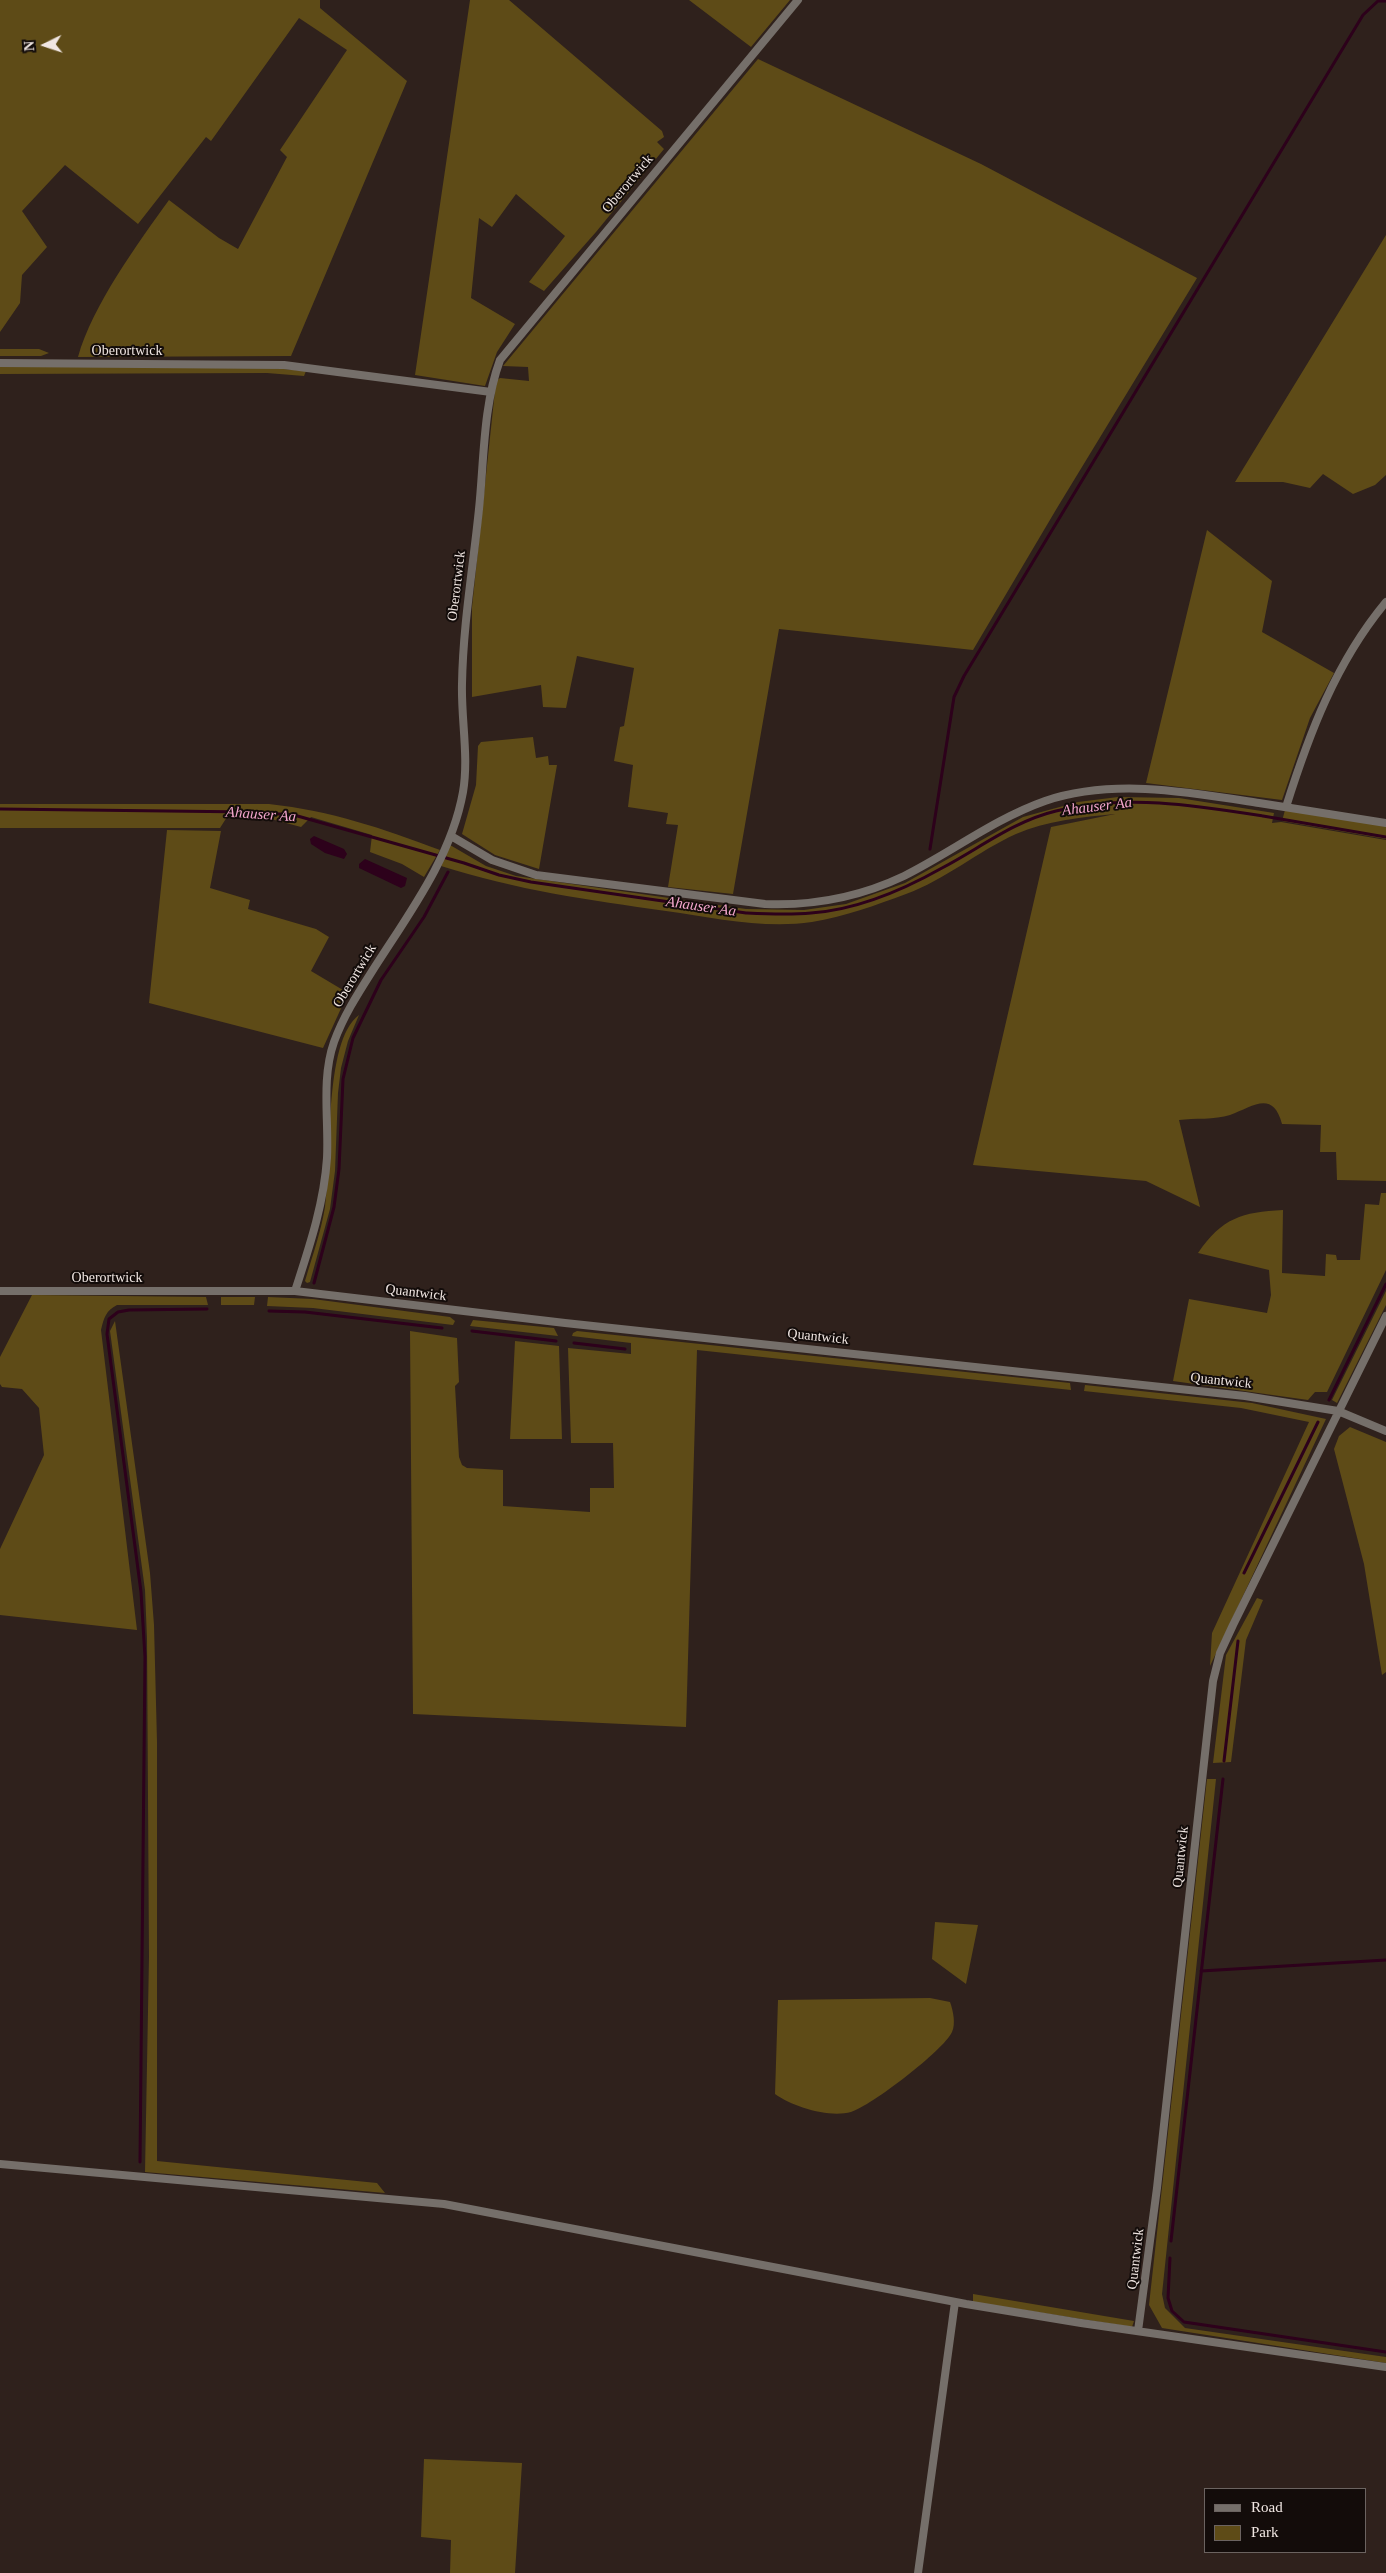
<!DOCTYPE html>
<html>
<head>
<meta charset="utf-8">
<style>
	body { margin:0 }
	#map { position:relative; width:1386px; height:2573px; overflow:hidden; background:#2f211c; font-family:Georgia,serif }
	canvas { display:block }
	.legend { position:absolute; left:1204px; top:2488px; width:162px; height:65px; box-sizing:border-box; background:#130c0a; border:1px solid #6b6360; margin:0; padding:6px 9px; list-style:none; font-size:15px; color:#f0e6e2 }
	.legend li { display:flex; align-items:center; gap:10px; height:25px }
	.legend b { width:25px; border:1px solid #6b6360 }
	.north { position:absolute; left:20px; top:20px; width:50px; height:50px; -webkit-text-stroke:4px #130c0a; paint-order:stroke; rotate:266deg; font-size:14px; font-weight:700; line-height:20px; text-align:center; color:#f0e6e2 }
	.north::after { content:''; display:block; margin:auto; width:18px; height:22px; background:#f0e6e2; clip-path:polygon(50% 0,100% 100%,50% 72%,0 100%) }
</style>
</head>
<body>
<div id="map">
<canvas width="1386" height="2573"></canvas>
<ul class="legend">
<li><b style="height:6px;background:#756f6a"></b>Road</li>
<li><b style="height:14px;background:#5e4b17"></b>Park</li>
</ul>
<div class="north">N</div>
</div>
<script>
const ctx = document.querySelector('canvas').getContext('2d');
ctx.lineJoin = 'round';
function paint(path, color) {
  ctx.fillStyle = color;
  ctx.fill(path, 'evenodd');
}
function stroke(path, color, width, dash) {
  ctx.strokeStyle = color;
  ctx.lineWidth = width;
  ctx.lineCap = dash ? 'butt' : 'round';
  ctx.setLineDash(dash || []);
  ctx.stroke(path);
}
function write(font, color, halo, rows, align = 'center') {
  ctx.font = font + ' Georgia,serif';
  ctx.lineWidth = 4;
  ctx.setLineDash([]);
  ctx.textBaseline = 'middle';
  ctx.strokeStyle = halo;
  ctx.fillStyle = color;
  for (const [text, x, y, turn = 0] of rows) {
    ctx.save();
    ctx.translate(x, y);
    ctx.rotate((+turn || 0) * Math.PI / 180);
    ctx.textAlign = isNaN(turn) ? turn : align;
    if (halo) ctx.strokeText(text, 0, 0);
    ctx.fillText(text, 0, 0);
    ctx.restore();
  }
}
paint(new Path2D(`
	M0 0H320V8L407 81 291 356 78 357C92 306 138 243 169 200L219 238 238 249 287 157 280 150 347 50 299 18 211 141 206 137 138 224 65 165 22 211 47 247 22 275 20 303 0 332Z
	M470 0H509L662 131 664 137 657 142 664 149 596 232 544 291 529 282 565 236 516 194 492 227 479 218 471 298 515 324 497 352 485 386 415 375Z
	M689 0H790L751 47Z
	M758 59 981 164 1197 278 1057 508 973 650 779 629 733 894 668 887 678 825 666 824 668 813 628 807 633 765 614 761 620 727 624 726 634 668 577 656 566 708 543 707 541 685 472 697V607L496 381 500 378 529 381 528 367 503 366Z
	M1386 235V475L1375 485 1353 494 1323 474 1310 488 1283 482H1235Z
	M0 349H39L49 353 41 356H0Z
	M0 367H262L306 371 304 376 267 373 0 374Z
	M1207 530 1272 581 1262 632 1334 673 1310 718 1282 800 1146 783Z
	M533 737 536 758 548 756 549 765H557L539 869 495 855 462 834 476 785 478 746 481 742Z
	M1118 797 1179 798 1274 813 1272 823 1281 822 1386 840V1181L1337 1180 1336 1152H1320L1321 1125 1282 1124C1273 1089 1252 1107 1230 1115 1215 1120 1194 1118 1179 1120L1200 1207 1146 1181 973 1165 1051 827 1115 814C1082 817 1046 821 1016 834 978 851 945 880 906 894 876 905 844 917 812 922 765 929 714 918 666 911 589 900 516 890 441 866L450 845 486 866 516 876 746 909 804 910 846 904 905 883 1023 817 1078 802Z
	M0 804H269C332 811 381 828 440 850L424 877 402 864 370 852 372 835 311 817 301 827 271 819 227 817 220 828H0Z
	M1285 810 1386 825V839L1282 821Z
	M167 830 221 831 210 888 250 900 248 909 316 929 329 937 311 971 348 993 323 1048 149 1003Z
	M359 1015 348 1041 341 1068 338 1093 335 1171 330 1209 310 1282 307 1283 305 1281C312 1257 321 1232 325 1207 332 1163 323 1041 359 1015Z
	M1381 1193H1386V1270L1327 1392H1315L1308 1400 1173 1381 1189 1299 1267 1313 1271 1295 1269 1270 1198 1253C1222 1218 1242 1212 1283 1210L1282 1273 1325 1276 1326 1254 1336 1255 1337 1260H1360L1365 1204 1379 1205Z
	M1386 1291V1305L1337 1403 1332 1400Z
	M32 1295 206 1297 208 1305H117C106 1311 104 1317 101 1330L137 1630 0 1615V1549L44 1455 39 1408 22 1389 2 1387 0 1384V1357Z
	M221 1297H255L254 1305H221Z
	M268 1297 313 1299 450 1317 455 1321 453 1325 313 1308 267 1306Z
	M473 1320 554 1328 558 1336 470 1326Z
	M115 1321 150 1573 154 1625 157 1742V2161L377 2183 385 2193 145 2172 149 1957 147 1639 145 1590 110 1331Z
	M410 1331 457 1338 459 1382 455 1386 459 1457 462 1465 467 1468 503 1470V1506L590 1512V1488H614L613 1443H571L568 1348 631 1354V1343L572 1336 573 1333 577 1331 1070 1383 1071 1390 697 1350 686 1727 413 1714Z
	M515 1341 559 1346 562 1439H510Z
	M1085 1385 1252 1403 1326 1419 1210 1666 1212 1633 1309 1422 1241 1408 1084 1391Z
	M1350 1427 1386 1442V1672L1382 1675 1364 1564 1334 1449 1339 1436Z
	M1257 1598 1263 1600 1246 1640 1231 1762 1213 1763 1226 1655Z
	M1207 1779H1216L1162 2294 1165 2308 1185 2328 1386 2357V2363L1162 2328 1149 2305Z
	M935 1922 978 1925 966 1984 932 1959Z
	M930 1998 950 2002C953 2010 956 2024 952 2032 944 2050 871 2106 851 2112 829 2118 793 2107 775 2094L778 2000Z
	M973 2294 1134 2321 1132 2327 973 2302Z
	M424 2459 522 2463 515 2573H450L451 2540 421 2537Z`), '#5e4b17');
paint(new Path2D(`
	M314 836 344 849 347 854 344 859 325 853 311 844 310 839Z
	M365 859 407 878 405 886 401 888 359 868V864Z`), '#2d011b');
stroke(new Path2D(`
	M0 809 250 812 294 815 464 863 499 875 531 882 746 913C768 914 789 915 811 913 856 910 903 890 942 868 980 848 1014 821 1056 811 1126 794 1194 805 1263 816 1304 823 1345 830 1386 837
	M930 849 954 697 964 676 1363 15 1378 1H1386
	M314 1283 334 1207 339 1169 343 1079 353 1038 381 980 424 917 448 872
	M269 1311 305 1312 442 1328
	M472 1331 556 1341
	M574 1343 625 1349
	M1329 1400 1386 1284
	M1244 1573 1318 1422
	M1224 1761 1238 1641
	M1201 1971 1386 1960
	M140 2162 145 1657 141 1592 107 1334 109 1319 118 1312 129 1310 207 1309
	M1171 2241 1223 1779
	M1170 2258 1168 2298 1172 2311 1184 2322 1386 2352`), '#2d011b', 3);
stroke(new Path2D(`
	M0 363 284 365 491 392
	M1286 807C1309 734 1336 662 1386 602
	M451 836 492 860 536 875 765 904C814 906 860 897 904 876 952 852 994 819 1045 801 1113 778 1189 792 1259 803 1301 810 1344 816 1386 823
	M0 1291H295L565 1323 1245 1396 1338 1411 1386 1431
	M295 1291C309 1248 324 1204 327 1158 329 1120 321 1079 334 1042 343 1017 357 995 371 973 407 916 451 859 463 792 469 757 461 719 462 684 463 625 473 568 479 509 484 461 483 406 500 360L798 0
	M0 2164 444 2204 966 2304 1081 2323 1386 2367
	M1138 2331 1157 2188 1213 1681 1220 1653 1233 1625 1386 1316
	M918 2573 955 2302`), '#756f6a', 8);
write('14px', '#f0e6e2', '#130c0a', [
	["Oberortwick",628,184,-50],
	["Oberortwick",127,351],
	["Oberortwick",457,586,-83],
	["Oberortwick",355,976,-59],
	["Oberortwick",107,1278],
	["Quantwick",416,1293,7],
	["Quantwick",818,1337,6],
	["Quantwick",1221,1381,6],
	["Quantwick",1181,1857,-84],
	["Quantwick",1136,2259,-83]
]);
write('italic 15px', '#f4a6cd', '#130c0a', [
	["Ahauser Aa",1097,807,-7],
	["Ahauser Aa",261,815,4],
	["Ahauser Aa",701,907,8]
]);
</script>
</body>
</html>
